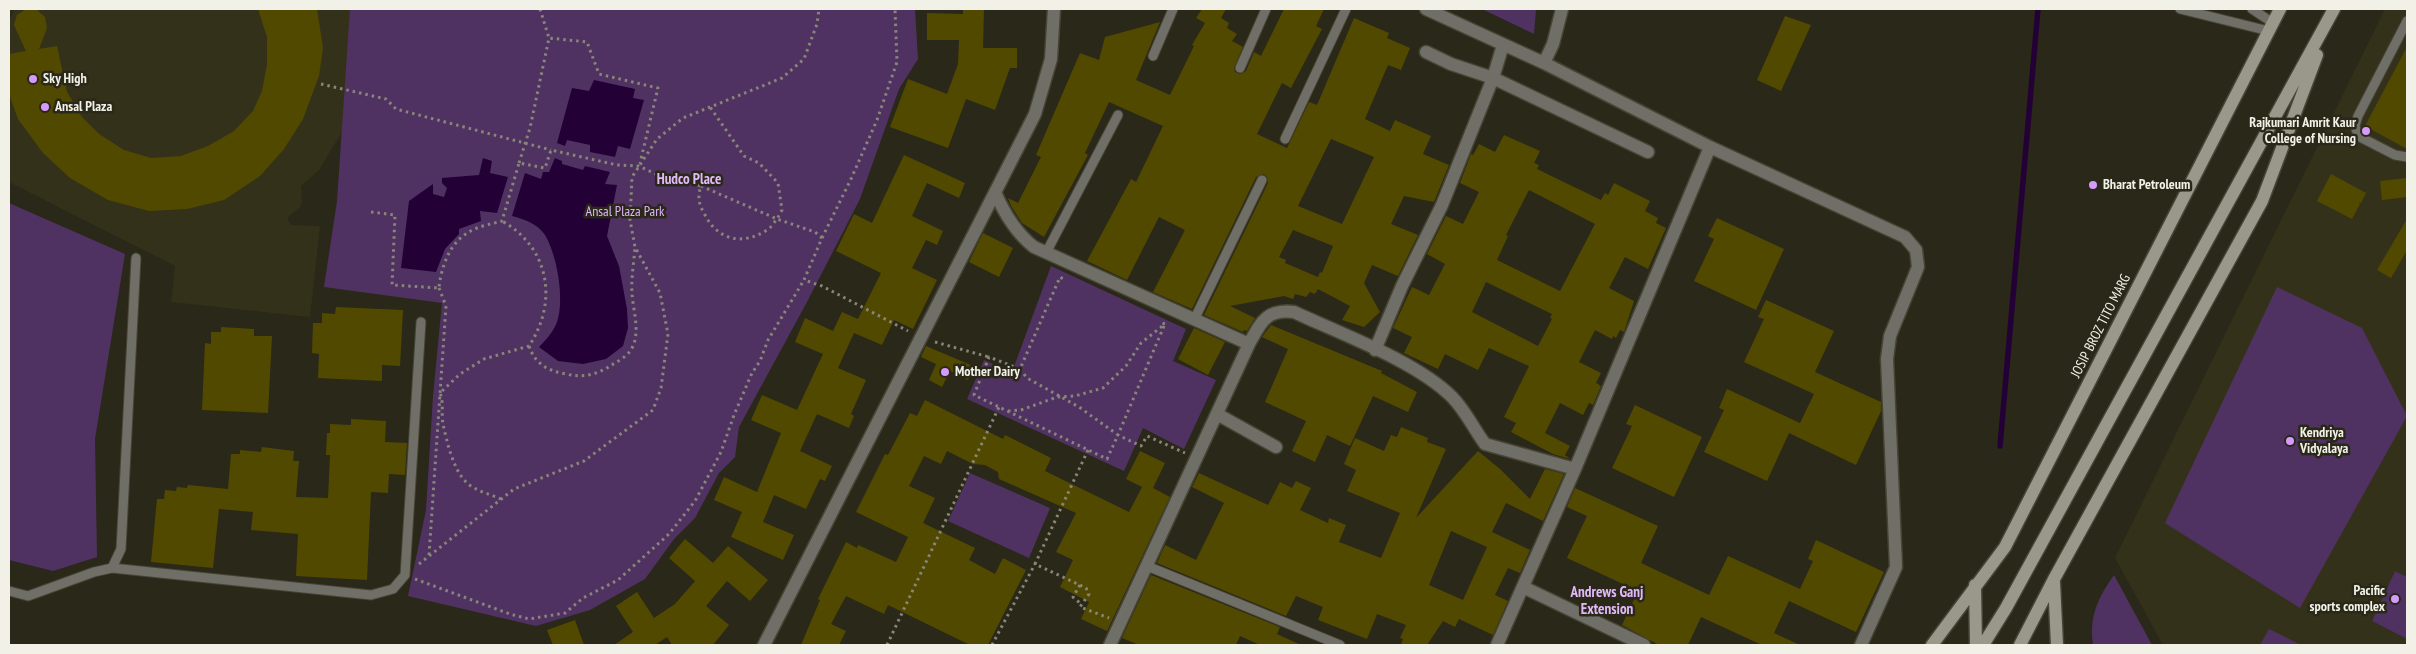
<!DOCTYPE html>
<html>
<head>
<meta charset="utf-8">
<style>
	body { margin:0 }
	#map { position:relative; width:2416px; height:654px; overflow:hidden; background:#2a2818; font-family:"PT Sans Narrow",sans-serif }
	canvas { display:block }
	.frame { position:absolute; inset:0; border:10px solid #f2f1e7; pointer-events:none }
</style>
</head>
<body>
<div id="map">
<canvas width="2416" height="654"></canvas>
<div class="frame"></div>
</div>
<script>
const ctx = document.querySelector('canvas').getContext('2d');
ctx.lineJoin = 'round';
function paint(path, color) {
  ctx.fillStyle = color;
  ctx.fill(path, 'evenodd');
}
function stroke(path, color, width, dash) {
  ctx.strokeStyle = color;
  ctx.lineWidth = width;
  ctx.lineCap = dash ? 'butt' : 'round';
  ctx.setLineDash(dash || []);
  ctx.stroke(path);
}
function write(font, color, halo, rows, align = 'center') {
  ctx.font = font + ' "PT Sans Narrow",sans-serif';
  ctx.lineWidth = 5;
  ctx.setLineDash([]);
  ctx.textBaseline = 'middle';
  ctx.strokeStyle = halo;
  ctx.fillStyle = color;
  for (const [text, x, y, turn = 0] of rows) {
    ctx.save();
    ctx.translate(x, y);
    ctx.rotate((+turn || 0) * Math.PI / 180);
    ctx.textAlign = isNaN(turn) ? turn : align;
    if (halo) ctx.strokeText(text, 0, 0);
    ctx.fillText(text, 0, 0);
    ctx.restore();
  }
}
paint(new Path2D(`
	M15 9H369L357 107 319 170 301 186 302 202 299 208 287 218 291 225 320 226 310 317 171 302 175 266 9 182V20Z
	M2385 9H2407V577L2395 571 2372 621 2407 639V645H2163L2115 558Z`), '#34311a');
paint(new Path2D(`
	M350 9H915L918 59 899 89 860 199 807 302 739 427 735 457 719 473 695 518 674 539 645 579 590 610 536 626 408 596 426 510 433 396 442 303 324 287 337 201Z
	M1482 9H1536L1534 34Z
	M9 203 125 254 95 439 97 557 53 571 9 560Z
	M1051 266 1186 329 1173 361 1216 380 1184 449 1143 428 1124 471 967 399 984 360 1012 372Z
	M2277 287 2362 328 2407 416 2300 608 2165 523Z
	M970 473 1050 508 1029 558 948 521Z
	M2395 571 2407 577V639L2372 621Z
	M2114 575 2152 645H2093C2089 616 2098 598 2114 575Z
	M2269 629 2301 645H2260Z`), '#503262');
paint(new Path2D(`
	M594 80 635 89 633 98 644 100 630 149 618 146 615 157 590 152V145L567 140 565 146 557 143 572 88 589 91Z
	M483 158 492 161 490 173 508 177 497 213 480 211 481 221 459 229V234L445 249 436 272 401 268 409 201 433 184V194L444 197 447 188 442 183V178L479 175Z
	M555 158 562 161V164L583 170 585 166 610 172 605 184 617 185 607 236 619 266 627 309 628 328 623 346 606 359 583 364 558 361 539 347C546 340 553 332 557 322 565 300 557 255 545 235 538 224 524 219 512 216L525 173 541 179 543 172H549Z`), '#230035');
stroke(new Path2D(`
	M2000 446 2038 9`), '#230035', 5.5);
paint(new Path2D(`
	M26 9 37 10 45 17 47 28 39 49 57 46 67 92 82 117 99 134 124 150 151 158 181 156 208 146 234 131 253 111 262 91 267 64V37L258 9H317L323 48 319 76 303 119 284 149 260 176 224 200 187 209 149 211 108 200 70 178 43 153 18 119 9 94V54L26 51 14 25 17 15Z
	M963 9H984L983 48H1017V68H1010L995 110 966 99 948 148 890 127 908 79 947 94 958 64 959 40H927V13L963 14Z
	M1202 9H1226L1221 18 1229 23 1227 28 1237 34 1232 41 1243 47 1234 68 1235 72 1240 74 1246 71 1254 52 1261 56 1284 9H1324L1316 26 1322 29 1291 88 1282 83 1257 134 1287 148 1309 102 1317 105 1354 18 1389 33 1387 38 1410 48 1401 70 1388 65 1365 119 1390 131 1395 120 1431 136 1423 154 1449 165 1434 202 1404 196 1391 224 1418 235 1398 276 1372 265 1364 283 1380 312 1364 327 1342 320 1350 306 1318 289 1315 294 1310 292 1306 297 1295 294 1293 299 1284 296 1230 306 1255 318 1247 331 1244 330 1243 332 1204 315 1268 183 1267 177 1264 174 1256 177 1192 309 1153 292 1185 230 1159 217 1127 280 1087 261 1131 179 1136 182 1163 126 1109 102 1085 153 1088 155 1044 237 1022 223 1011 206 1008 198 1018 203 1041 157 1036 155 1080 53 1099 60 1105 37 1160 22 1136 80 1170 95 1194 46 1192 45 1205 23 1196 18ZM1331 139 1374 157 1342 224 1298 206ZM1293 230 1333 246 1322 273 1320 272 1318 277 1285 263 1286 260 1279 257Z
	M1785 16 1811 25 1781 91 1757 80Z
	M2407 47V149L2365 126Z
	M1504 135 1540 151 1534 163 1539 165 1537 169 1601 200 1605 193 1608 195 1614 183 1650 201 1645 211 1658 218 1656 223 1666 228 1648 269 1625 257 1609 288 1634 301 1624 332 1620 330 1616 338 1613 336 1612 339 1595 330 1579 362 1601 373 1596 383 1601 386 1593 405 1589 403 1583 415 1560 403 1545 433 1570 446 1565 455 1570 459 1553 454 1511 432 1516 423 1504 417 1529 366 1489 348 1478 370 1445 354 1438 369 1404 353 1412 337 1393 328 1412 287 1429 295 1445 264 1427 254 1446 216 1463 224 1479 192 1460 183 1471 154 1473 155 1479 144 1495 152ZM1529 190 1595 224 1560 291 1497 260 1508 236 1506 235ZM1486 282 1552 314 1550 318 1552 319 1538 346 1472 312Z
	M904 155 965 183 959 198 927 183 912 216 943 231 937 245 926 240 912 268 937 280 913 329 894 320 882 345 854 333 838 368 866 380 851 414 854 416 849 428 817 414 800 451 832 466 825 481 820 479 806 509 774 495 763 522 794 535 783 560 731 537 742 512 714 500 724 477 757 492 781 433 751 420 762 395 797 410 823 354 795 342 805 318 833 331 842 312 858 319 881 273 836 251 854 214 872 223Z
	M2331 174 2366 193 2361 203H2358L2360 204 2352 219 2317 201Z
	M2407 178V197L2382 200 2380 181Z
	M1717 218 1784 249 1756 310 1694 281 1714 239 1708 236Z
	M2407 219V250L2391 278 2377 270Z
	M983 233 1013 248 999 277 969 262Z
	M1766 300 1834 331 1815 372 1881 402V411L1856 465 1789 433 1767 481 1704 452 1724 410 1719 408 1727 389 1800 423 1814 394 1744 362 1764 319 1758 317Z
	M336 307 403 310 400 366 382 365V381L318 378 319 354 312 353 313 323H322V313L335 314Z
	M1271 325 1382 371 1381 373 1417 392 1408 412 1373 396 1350 446 1327 435 1315 462 1292 451 1306 421 1265 402 1288 349 1262 337Z
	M221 327 254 329V336H272L268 413 202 410 205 343 211 344V332H221Z
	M1194 328 1225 342 1208 375 1178 359Z
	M926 346 973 366 968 380 950 371 942 387 929 380 936 364 921 357Z
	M925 400 1003 439 1005 435 1051 458 1045 471 1129 512 1142 487 1126 479 1140 451 1165 463 1153 488 1170 497 1107 631 1081 619 1089 602 1060 587 1073 560 1056 552 1076 513 999 479 998 472 985 465 973 464 947 451 941 464 924 456 909 486 935 498 923 523 975 548 969 560 995 574 1003 558 1026 570 988 645H970L888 605 884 614 846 596 831 624 846 631 839 645H801L820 600 818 599 846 542 857 548 858 545 896 562 908 537 856 512 885 454 888 455 910 413 917 416Z
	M1635 405 1702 437 1674 497 1612 468 1632 426 1626 424Z
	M351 419 386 421 385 442 407 443 405 475 389 474 388 493 371 492 367 580 296 576 298 534 251 530 253 512 219 509 213 568 151 562 157 499H164L165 490 176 491 177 487 187 488 188 485 228 489 231 454H240V450L261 452 262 447 294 451 293 461H299L296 497 328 498 330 455H326L327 433H330V424L351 425Z
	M1401 427 1428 438 1427 442 1446 449 1416 518 1478 451 1500 469 1530 499 1545 469 1564 474 1543 521 1506 503 1492 532 1530 550 1520 573 1508 568 1495 595 1508 601 1493 635 1459 619 1455 627 1443 621 1427 645H1401L1403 639 1400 638 1406 625 1377 614 1367 639 1318 620 1323 607 1296 596 1286 616 1157 563 1165 545 1196 560 1224 503 1192 487 1199 473 1268 505 1280 482 1292 488 1296 481 1311 488 1300 510 1328 523 1329 518 1346 525 1339 542 1381 558 1400 513 1347 491 1356 470 1344 464 1355 438 1384 451 1391 435 1397 437ZM1451 531 1487 547 1463 600 1429 585Z
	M1575 488 1658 526 1641 563 1709 595 1728 556 1800 589 1813 561 1808 559 1816 540 1884 572 1856 632 1789 601 1774 633 1800 645H1762L1701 617 1688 645H1659L1622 625 1638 591 1567 558 1587 516 1567 507Z
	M685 539 713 563 728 546 768 580 750 601 727 581 706 606 729 625 713 645H672L667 637 655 645H614L633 632 616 606 637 592 654 618 675 604 695 581 669 558Z
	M1151 575 1280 627 1277 634 1301 645H1260L1240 636 1236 645H1139L1122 638Z
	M575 620 584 645H553L547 630Z`), '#524900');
const service = new Path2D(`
	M2180 9 2269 31
	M2252 9 2273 23
	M2407 21 2358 116 2355 126 2358 136 2395 155 2407 157
	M1153 56 1173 9
	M1240 68 1266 9
	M1285 139 1346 9
	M1046 253 1118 115
	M1194 320 1262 180
	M1147 566 1340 645
	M112 568 121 549 136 258
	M9 591 28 596 94 572 112 568 371 595 393 589 405 575 421 322`);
const minor = new Path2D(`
	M1426 9 1544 63 1710 147 1575 469 1497 645
	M1503 45 1493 78 1648 152
	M1544 63 1553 44 1562 9
	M1710 147 1905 237 1916 250 1918 267 1890 336 1887 359 1896 567 1861 645
	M995 192C1004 213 1016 233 1034 247L1249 344
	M1375 350 1402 286 1442 205 1493 78 1451 64 1426 52
	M1217 414 1276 447
	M1523 587 1644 645
	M764 645 1035 114 1051 59 1054 9
	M1110 645 1249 344C1261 322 1266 309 1294 312 1341 334 1416 361 1452 397 1465 410 1474 429 1485 444L1575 469`);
const secondary = new Path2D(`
	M2054 582 2057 645
	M1975 585 1976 645
	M1932 645 2005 547 2280 9
	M1983 645 2006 608 2334 9
	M2020 645 2054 579 2262 201 2317 55`);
stroke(service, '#464435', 11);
stroke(minor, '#464435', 15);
stroke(secondary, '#464435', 15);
stroke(new Path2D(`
	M540 9 549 38
	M321 84 386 99 396 109 551 150
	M519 163 530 128 549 38 587 42 599 74 658 88 640 163
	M701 186 777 219 782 210 778 183 759 163 744 156 710 107
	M371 212 395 215 392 285 439 288C441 268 449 243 469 232 478 226 492 224 502 221L519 163 545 168 551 150 617 165 639 166 666 179H676L701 186C697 197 699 205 705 215 718 240 742 246 767 230 771 228 774 222 777 219L815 232 822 238 804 280 822 286 908 331
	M822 238 851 179 877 120 897 62 895 9
	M1164 326 1118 435 1141 446 1147 436 1185 453
	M935 342 989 357
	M529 346C535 364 548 371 566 374 582 378 596 375 610 366 618 361 629 356 633 346 640 330 633 310 632 293 631 278 634 262 635 247
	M1020 369 1027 378 1079 407 1118 435 1107 459 974 395 989 357 1020 369 1060 277 1063 279
	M1008 411 1021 410 1057 397 1075 396 1103 388 1126 366 1141 343 1165 324 1162 323
	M1088 450 1035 564 1086 588 1089 594 1080 607 1109 618
	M501 499C490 494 475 491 466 482 453 469 447 442 443 424 441 414 444 403 440 393L460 374 484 359 529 346C558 302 550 248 502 221
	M429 555 446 306 439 288
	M419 564 514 489 584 461 653 410 661 388 668 334 660 293 635 247 630 220 632 177 657 139 683 118 782 78 804 59 817 24 819 9
	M415 579 510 614 529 619 565 613 583 598 618 580 669 534 695 501 721 452 734 415 752 373 760 361 768 340 804 280
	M1080 585 1073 597 1081 604
	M887 645 999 407
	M992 645 1035 564`), '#888679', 3, [2.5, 4]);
stroke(service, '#706f67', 9);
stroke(minor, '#706f67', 12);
stroke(secondary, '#99988b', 12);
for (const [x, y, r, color] of [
	[33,79,5,"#d69bfa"],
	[45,107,5,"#d69bfa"],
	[2366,131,5,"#d69bfa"],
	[2093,185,5,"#d69bfa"],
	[945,372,5,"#d69bfa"],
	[2290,441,5,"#d69bfa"],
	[2395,599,5,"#d69bfa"]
]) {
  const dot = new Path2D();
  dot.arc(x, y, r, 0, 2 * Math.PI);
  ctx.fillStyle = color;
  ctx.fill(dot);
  stroke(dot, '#2a2818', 2);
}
write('bold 14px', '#f2f1e7', '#2a2818', [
	["Sky High",43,79],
	["Ansal Plaza",55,107],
	["Rajkumari Amrit Kaur",2356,123,"right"],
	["College of Nursing",2356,139,"right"],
	["Bharat Petroleum",2103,185],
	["Mother Dairy",955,372],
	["Kendriya",2300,433],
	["Vidyalaya",2300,449],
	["Pacific",2385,591,"right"],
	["sports complex",2385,607,"right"]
], 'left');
write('14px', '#e1b6fd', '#2a2818', [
	["Ansal Plaza Park",625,212]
]);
write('14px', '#f2f1e7', '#2a2818', [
	["JOSIP BROZ TITO MARG",2101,326,-63]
]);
write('bold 15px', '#e1b9fb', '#2a2818', [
	["Hudco Place",689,180],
	["Andrews Ganj",1607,593],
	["Extension",1607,610]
]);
</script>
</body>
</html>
